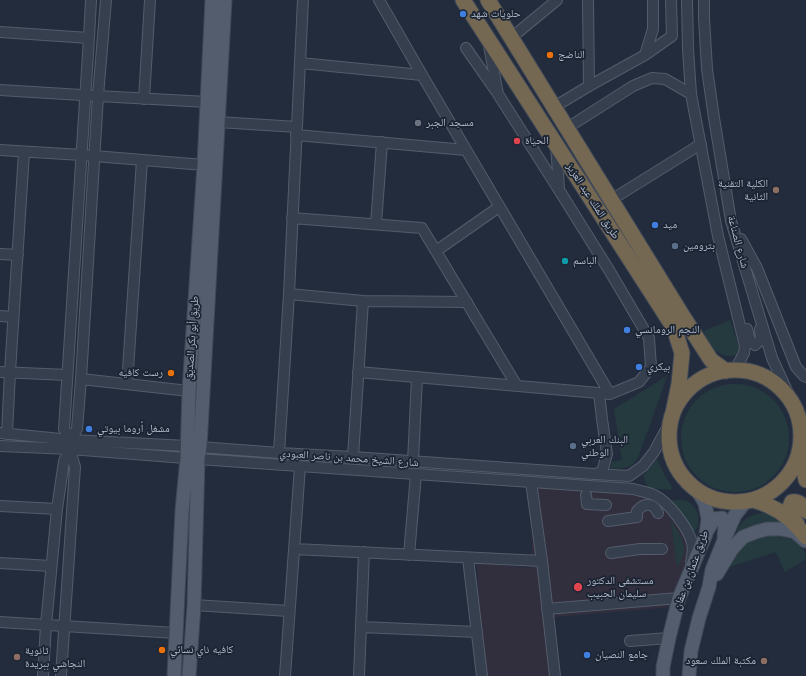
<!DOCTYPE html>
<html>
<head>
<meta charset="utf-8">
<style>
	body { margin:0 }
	canvas { display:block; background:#222c3d }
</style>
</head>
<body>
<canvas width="806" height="676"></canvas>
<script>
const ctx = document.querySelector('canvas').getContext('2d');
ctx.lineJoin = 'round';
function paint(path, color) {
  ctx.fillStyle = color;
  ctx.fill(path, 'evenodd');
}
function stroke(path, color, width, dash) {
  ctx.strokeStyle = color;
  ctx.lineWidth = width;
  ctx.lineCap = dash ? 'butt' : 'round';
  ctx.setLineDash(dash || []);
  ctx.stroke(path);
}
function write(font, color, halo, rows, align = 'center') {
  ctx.font = font + ' Inter,"Noto Naskh Arabic",sans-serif';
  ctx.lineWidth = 3.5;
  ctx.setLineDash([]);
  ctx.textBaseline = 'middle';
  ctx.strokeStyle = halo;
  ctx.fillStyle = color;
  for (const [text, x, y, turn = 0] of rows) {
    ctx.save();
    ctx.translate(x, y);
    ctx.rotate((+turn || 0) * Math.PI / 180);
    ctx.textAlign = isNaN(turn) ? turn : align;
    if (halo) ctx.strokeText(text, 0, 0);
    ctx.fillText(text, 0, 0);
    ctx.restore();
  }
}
paint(new Path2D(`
	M534 485 638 494 658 501 670 512 684 533 689 544V557L672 607 545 618 551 676H483L477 563 531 568Z`), '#312e3e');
paint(new Path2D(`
	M730 320 740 350C734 362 717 354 711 346 708 341 706 336 704 331Z
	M667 376C659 399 651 423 642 446 640 452 638 459 634 463 627 469 618 469 610 468L612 462 622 460 614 409Z
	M681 438a54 54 0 1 1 108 0a54 54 0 1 1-108 0Z
	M657 459 664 474 672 487 671 490 648 488 643 476Z
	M678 500C681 500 684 500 687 501 700 508 702 524 693 534L668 501Z
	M763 513C774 517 780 521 787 529L747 530 736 534C739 521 750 514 763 513Z
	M671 520C676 528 686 543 684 553 683 558 679 563 677 568Z
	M769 535C781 537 793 537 801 547 805 552 806 554 806 559L785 572 776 552 729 567V560L743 541Z`), '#243a3e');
const minor = new Path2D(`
	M91 0 89 38 64 429 71 440 77 429 81 379 98 96 106 0
	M379 0 422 75 610 394 639 382 651 367 649 338 609 270 559 190 558 172 556 147
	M687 0 688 49 691 94 718 236 745 346 744 353 735 370
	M704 0V18L707 69 714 118 731 221 772 358 794 406
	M0 32 89 38
	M511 38 557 0
	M489 46 498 94 559 190
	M466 48 496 91
	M645 55 672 36 671 0
	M300 63 422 75
	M589 86 645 55 653 29V0
	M0 90 98 96 207 102
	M144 99 150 0
	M554 107 589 86 588 0
	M218 122 297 127
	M567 128 633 86 652 78 665 79 691 94
	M296 135 466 150
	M0 150 82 155 204 165
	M611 200 701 144
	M292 218 422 228 517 386
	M376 224 382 142
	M741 239 757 268 796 367 804 376 806 377
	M436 251 499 207
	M0 254 18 255
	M289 294 363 301 467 302
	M0 316 13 317
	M747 329 750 341 755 345 761 340 760 329
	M0 372 67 375
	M358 372 610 394
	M81 379 189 391
	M127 384 142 160
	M801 432 806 427
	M0 433 71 440 187 446 279 453 353 457 594 474 629 476 643 466 654 452 670 422
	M7 434 10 372 24 152
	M0 446 70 449 198 459 633 489C640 491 648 492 654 495 668 501 689 529 692 543 694 549 692 556 691 562
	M279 453 289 294 303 0
	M353 457 363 301
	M413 462 417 377
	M594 474 602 472 607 454 602 419 599 393
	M531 482 542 561 555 676
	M586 495 587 504 606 505
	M0 506 57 509
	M608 521 637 517V511C644 503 653 502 658 513
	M294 549 542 561
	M611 553 640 549H662
	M409 555 416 474
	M468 558 482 676
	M0 563 51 566
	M194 605 289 611
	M547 609 679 598
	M0 622 176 633
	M361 627 477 632
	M630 641 669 638
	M43 676 46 625 57 509 64 461 70 449
	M61 676 75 467 70 449
	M285 676 300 466
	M359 676 364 552`);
const major = new Path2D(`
	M707 531 714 519 722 518 725 526 724 536
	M717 574 732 549 743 537 756 532 767 529H781L795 532 805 541
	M174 676 182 511 187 458 189 391 204 165 212 0
	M189 676 194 605 198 459 200 447 225 0
	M663 676V667L669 638 679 598 706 534 708 519 705 503 697 490
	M689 676 691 651 699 618 709 587 712 570 724 540 735 515 746 501`);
const highway = new Path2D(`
	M463 0 674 328 682 353 679 384 673 413
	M488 0 682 315 711 360 726 371
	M669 436a66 66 0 1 1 132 0a66 66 0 1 1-132 0Z
	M800 449 806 480
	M753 500C759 502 766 504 771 507 785 513 797 525 806 537
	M797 524C792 517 787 511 792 502 799 501 802 505 806 511`);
stroke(minor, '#545c6b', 12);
stroke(major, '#3f4856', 15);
stroke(highway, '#414958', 17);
stroke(minor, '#363f4d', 10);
stroke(major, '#545d6d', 13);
stroke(highway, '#746853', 15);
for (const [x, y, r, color] of [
	[463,14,4,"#3f7fe0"],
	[550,55,4,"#e8710a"],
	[418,123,4,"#6b7280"],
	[517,141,4,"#e0444e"],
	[776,190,4,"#8d6e63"],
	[655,225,4,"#3f7fe0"],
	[675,246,4,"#5c6f8a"],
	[565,261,4,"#0f9aa8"],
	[627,330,4,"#3f7fe0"],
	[639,367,4,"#3f7fe0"],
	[171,373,4,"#e8710a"],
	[89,429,4,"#3f7fe0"],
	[573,446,4,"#5c6f8a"],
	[578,587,5,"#e0444e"],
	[162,650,4,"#e8710a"],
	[587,655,4,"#3f7fe0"],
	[17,657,4,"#8d6e63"],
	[764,661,4,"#8d6e63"]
]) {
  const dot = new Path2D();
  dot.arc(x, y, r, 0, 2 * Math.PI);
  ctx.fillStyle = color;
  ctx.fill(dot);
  stroke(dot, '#1b2432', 1.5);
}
write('11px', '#b2b9c9', '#1b2432', [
	["حلويات شهد",471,14],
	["الناضج",558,55],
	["مسجد الجبر",426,123],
	["الحياة",525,141],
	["الكلية التقنية",768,184,"right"],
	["الثانية",768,197,"right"],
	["ميد",663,225],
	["بترومين",683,246],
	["الباسم",573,261],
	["النجم الرومانسي",635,330],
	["بيكري",647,367],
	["رست كافيه",163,373,"right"],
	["مشغل أروما بيوتي",97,429],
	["البنك العربي",581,440],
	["الوطني",581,453],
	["مستشفى الدكتور",587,581],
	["سليمان الحبيب",587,594],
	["كافيه ناي نسائي",170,650],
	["ثانوية",25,651],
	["النجاشي ببريدة",25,664],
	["جامع النصيان",595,655],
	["مكتبة الملك سعود",756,661,"right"]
], 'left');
write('11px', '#b2b9c9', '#1b2432', [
	["طريق الملك عبد العزيز",593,201,57],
	["شارع الصناعة",738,242,75],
	["طريق أبو بكر الصديق",192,338,-86],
	["شارع الشيخ محمد بن ناصر العبودي",349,458,4],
	["طريق عثمان بن عفان",691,570,-70]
]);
</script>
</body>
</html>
